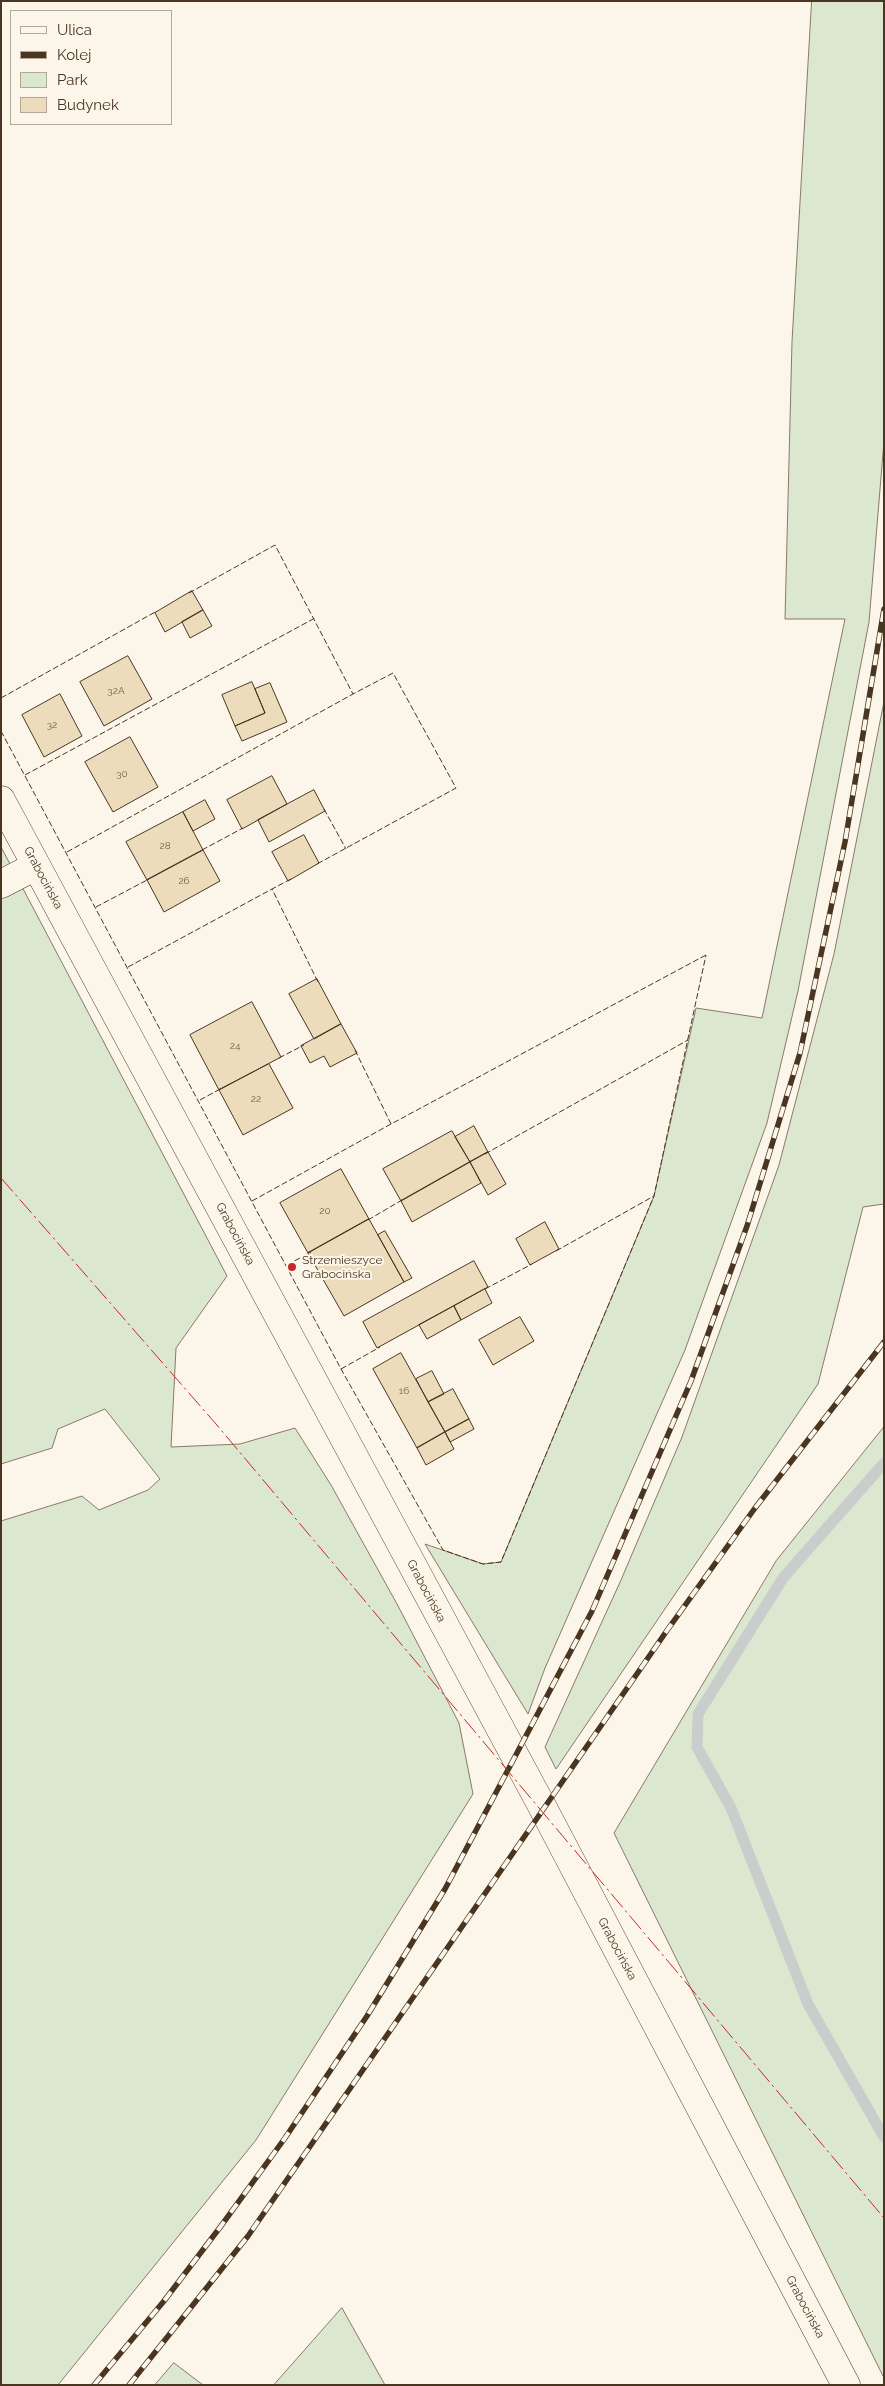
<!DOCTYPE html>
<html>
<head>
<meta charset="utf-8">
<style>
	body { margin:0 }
	#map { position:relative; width:885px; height:2386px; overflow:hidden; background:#fbf6e9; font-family:Raleway,sans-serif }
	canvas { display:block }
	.frame { position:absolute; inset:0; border:2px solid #4a3520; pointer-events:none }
	.legend { position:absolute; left:10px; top:10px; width:162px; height:115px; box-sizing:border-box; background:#fbf6e9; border:1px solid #b4a999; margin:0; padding:6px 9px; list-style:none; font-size:15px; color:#4a3520 }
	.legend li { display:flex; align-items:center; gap:10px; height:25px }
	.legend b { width:25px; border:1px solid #b4a999 }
</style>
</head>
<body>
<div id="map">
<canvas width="885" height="2386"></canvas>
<div class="frame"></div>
<ul class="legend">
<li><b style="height:6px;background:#fbf6e9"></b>Ulica</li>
<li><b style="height:6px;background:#4a3520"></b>Kolej</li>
<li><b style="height:14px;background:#dce7d0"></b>Park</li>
<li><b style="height:14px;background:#ecdcbc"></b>Budynek</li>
</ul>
</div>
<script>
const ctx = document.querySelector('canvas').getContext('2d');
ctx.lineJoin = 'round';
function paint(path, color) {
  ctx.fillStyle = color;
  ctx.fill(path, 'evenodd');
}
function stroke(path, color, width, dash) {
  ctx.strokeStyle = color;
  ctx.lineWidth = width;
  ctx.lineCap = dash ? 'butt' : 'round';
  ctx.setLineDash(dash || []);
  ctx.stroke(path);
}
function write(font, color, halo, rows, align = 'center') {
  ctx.font = font + ' Raleway,sans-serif';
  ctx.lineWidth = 4;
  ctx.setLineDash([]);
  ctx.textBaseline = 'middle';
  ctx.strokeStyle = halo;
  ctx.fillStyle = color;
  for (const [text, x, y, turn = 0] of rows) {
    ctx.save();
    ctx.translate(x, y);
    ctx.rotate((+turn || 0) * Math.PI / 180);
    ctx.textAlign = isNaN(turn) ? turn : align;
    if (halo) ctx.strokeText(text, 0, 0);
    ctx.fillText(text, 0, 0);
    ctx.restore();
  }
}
const green = new Path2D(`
	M812 1H884V441L869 622 798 991 767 1123 685 1350 545 1668 528 1714 425 1544 483 1564 501 1562 654 1196 696 1008 762 1018 845 619H785L792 342Z
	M884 702V1204L863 1207 818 1384 556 1769 545 1747 621 1580 682 1437 779 1165 834 954Z
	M1 847 227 1276 176 1348 171 1447 240 1444 295 1428 331 1485 397 1604 459 1723 473 1794 256 2140 58 2385H1V1521L82 1496 99 1510 148 1490 160 1479 105 1409 58 1429 52 1448 1 1464Z
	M884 1427V2378L614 1833 776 1561Z
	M342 2308 385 2385H274Z
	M174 2363 203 2385H155Z`);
paint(green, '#dce7d0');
stroke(green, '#887966', 1);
stroke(new Path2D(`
	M884 1463 783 1578 698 1714 697 1747 731 1808 808 2004 884 2137`), '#c9cecd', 11);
const building = new Path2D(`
	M192 591 203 610 165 632 155 613Z
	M203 610 212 626 190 638 182 622Z
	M128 656 152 699 104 726 80 682Z
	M252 682 265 713 235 726 222 695Z
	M270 683 287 722 242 741 235 726 265 713 255 689Z
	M60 694 82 736 44 757 22 715Z
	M130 737 158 787 113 812 85 762Z
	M272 776 287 804 242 829 227 800Z
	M314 790 325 811 269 842 258 820Z
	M205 800 215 819 193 831 183 812Z
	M183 812 203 850 147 880 126 842Z
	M304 835 319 863 288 881 272 852Z
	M203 850 220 881 164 912 147 880Z
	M317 979 341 1024 314 1039 289 994Z
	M252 1002 281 1057 219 1090 190 1035Z
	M341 1024 357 1053 330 1067 324 1056 310 1063 301 1046Z
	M269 1064 293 1108 243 1135 219 1090Z
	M474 1126 488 1152 470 1162 455 1137Z
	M452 1131 470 1162 401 1201 383 1169Z
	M488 1152 506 1184 488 1195 470 1162Z
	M470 1162 481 1183 412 1222 401 1201Z
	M341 1169 369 1219 308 1253 280 1203Z
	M369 1219 404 1282 344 1316 308 1253Z
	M545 1222 559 1249 530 1265 516 1239Z
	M385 1231 412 1278 404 1282 378 1235Z
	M474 1261 488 1287 377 1348 363 1322Z
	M485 1289 492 1303 461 1320 454 1306Z
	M454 1306 461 1320 427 1339 419 1325Z
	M520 1317 534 1341 493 1365 479 1340Z
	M401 1353 445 1432 417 1448 373 1369Z
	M432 1371 444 1394 428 1402 416 1379Z
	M453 1389 469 1419 445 1432 428 1402Z
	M469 1419 474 1429 450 1442 445 1432Z
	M445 1432 454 1449 426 1465 417 1448Z`);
paint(building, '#ecdcbc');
stroke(building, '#4a3520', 1);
const minor = new Path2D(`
	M1 800 543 1808 846 2385
	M1 884 36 866`);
stroke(minor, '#4a3520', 29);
stroke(minor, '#fbf6e9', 28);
const rail = new Path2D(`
	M94 2385 164 2301 221 2226 285 2138 367 2016 445 1889 592 1611 691 1381 747 1226 800 1053 845 842 884 609
	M129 2385 248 2236 668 1629 755 1508 884 1342`);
stroke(rail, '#4a3520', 5.5);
stroke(rail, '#fbf6e9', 4, [11]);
stroke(new Path2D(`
	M189 593 275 545 353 694 393 673 456 788 317 864
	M1 698 157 611
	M1 731 341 1369 443 1550 483 1564 501 1562 654 1196 706 955
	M25 775 315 618
	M324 809 346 849
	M202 850 243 828
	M67 852 353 694
	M291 879 272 889 318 982
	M96 907 149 879
	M128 967 272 889
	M355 1050 391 1124 706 955
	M279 1058 304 1045
	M200 1100 222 1088
	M485 1154 688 1040
	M252 1201 391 1124
	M368 1220 402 1200
	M556 1251 654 1196
	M287 1265 311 1252
	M485 1289 532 1264
	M341 1369 380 1347`), '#4a3520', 1, [6, 2.5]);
stroke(new Path2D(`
	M1 1178 216 1424 884 2218`), '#c62828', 1, [18, 4, 2.5, 4]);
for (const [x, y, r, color] of [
	[292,1267,5,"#c62828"]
]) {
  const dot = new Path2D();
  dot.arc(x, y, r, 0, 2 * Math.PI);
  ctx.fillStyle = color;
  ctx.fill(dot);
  stroke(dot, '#fbf6e9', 2);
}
write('10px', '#725f47', null, [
	["32A",116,691],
	["32",52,725],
	["30",122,774],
	["28",165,846],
	["26",184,881],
	["24",235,1046],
	["22",256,1099],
	["20",325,1211],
	["16",404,1391]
]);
write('12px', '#4a3520', '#fbf6e9', [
	["Grabocińska",43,878,62],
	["Grabocińska",235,1234,62],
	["Grabocińska",426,1591,62],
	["Grabocińska",617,1949,62],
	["Grabocińska",805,2307,62]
]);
write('12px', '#4a3520', '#fbf6e9', [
	["Strzemieszyce",302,1260],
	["Grabocińska",302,1274]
], 'left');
</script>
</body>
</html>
